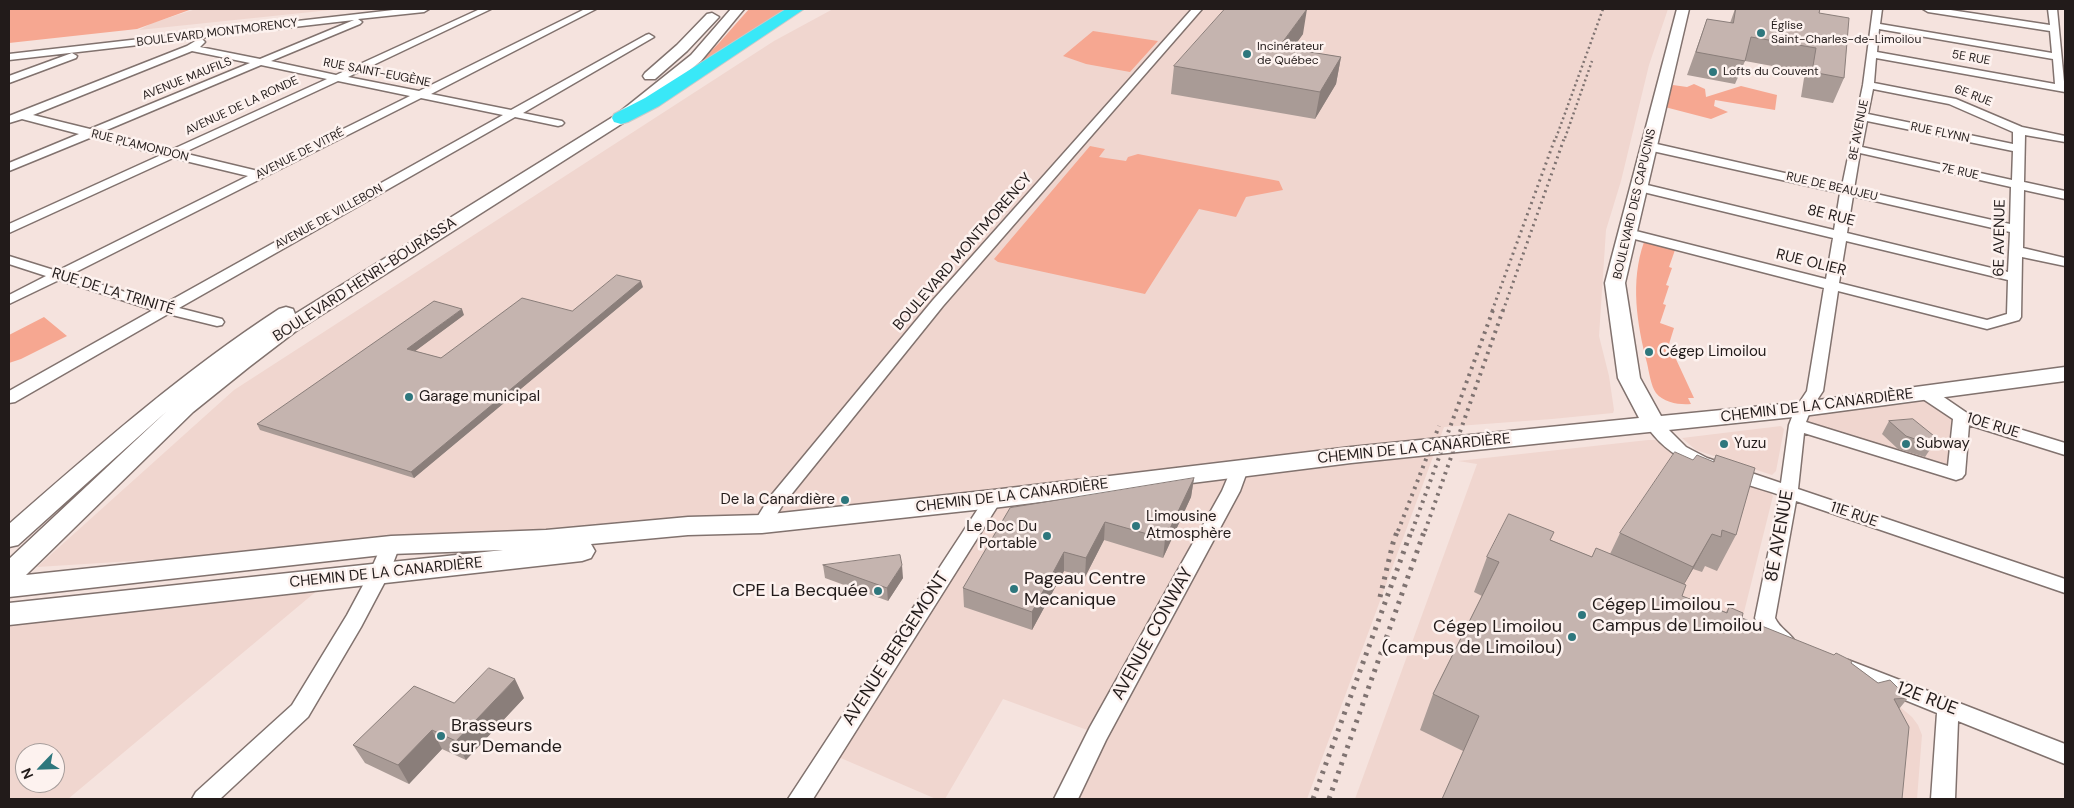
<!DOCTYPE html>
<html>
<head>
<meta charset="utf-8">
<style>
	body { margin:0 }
	#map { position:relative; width:2074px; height:808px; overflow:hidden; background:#f5e3de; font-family:"DM Sans",sans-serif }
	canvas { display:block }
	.frame { position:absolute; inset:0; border:10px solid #221b1a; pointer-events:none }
	.north { position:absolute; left:15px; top:743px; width:50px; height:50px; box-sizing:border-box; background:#fdf2ef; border:1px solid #a59c9a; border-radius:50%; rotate:246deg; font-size:14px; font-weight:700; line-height:20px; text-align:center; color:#221b1a }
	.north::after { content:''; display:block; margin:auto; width:18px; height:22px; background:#2e777d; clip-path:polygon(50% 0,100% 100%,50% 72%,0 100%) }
</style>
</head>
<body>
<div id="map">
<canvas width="2074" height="808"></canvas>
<div class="frame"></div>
<div class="north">N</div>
</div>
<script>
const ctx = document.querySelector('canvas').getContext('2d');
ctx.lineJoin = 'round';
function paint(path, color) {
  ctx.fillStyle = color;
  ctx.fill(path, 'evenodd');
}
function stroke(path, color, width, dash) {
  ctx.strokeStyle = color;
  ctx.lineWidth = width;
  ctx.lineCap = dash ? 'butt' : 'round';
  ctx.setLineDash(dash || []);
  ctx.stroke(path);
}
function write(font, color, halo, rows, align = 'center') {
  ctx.font = font + ' "DM Sans",sans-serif';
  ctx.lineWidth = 5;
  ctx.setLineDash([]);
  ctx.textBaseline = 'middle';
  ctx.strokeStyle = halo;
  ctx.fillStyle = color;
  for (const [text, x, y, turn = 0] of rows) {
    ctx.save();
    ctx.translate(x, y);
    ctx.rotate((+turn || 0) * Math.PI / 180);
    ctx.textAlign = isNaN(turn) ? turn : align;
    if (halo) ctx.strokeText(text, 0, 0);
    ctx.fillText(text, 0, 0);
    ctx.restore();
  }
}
paint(new Path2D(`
	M196 9H340L139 30 152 23Z
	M833 9H1668L1649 65 1621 181 1606 230 1599 336 1609 376 1614 410 1613 413 1552 419 1444 427 1307 799H1066L1098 734 1003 699 945 799H936L829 753 992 499 391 545 37 567 234 390 774 41Z
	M1926 393 1961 417 1956 474 1797 425 1803 409Z
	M1781 426 1784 429 1776 471 1772 475 1696 450 1682 438Z
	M1648 440H1658L1678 456 1768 490 1773 496 1741 624 1899 706 1912 717 1918 725 1922 735 1917 799H1355L1477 464 1458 461Z
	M331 579 68 799H9V614ZM25 753H55V783H25Z`), '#f0d6cf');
paint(new Path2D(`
	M9 9H192L137 29 9 43Z
	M749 9H794L698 69H693L719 43Z
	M1093 31 1158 41 1130 72 1086 64 1063 56Z
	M1694 84 1705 89 1706 97 1741 86 1777 95 1775 110 1715 100 1714 106 1728 112 1711 119 1661 106 1673 85 1687 87Z
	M1090 146 1105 149 1099 157 1126 161 1128 157 1138 154 1279 181 1283 190 1246 197 1236 217 1199 209 1145 294 998 262 994 259Z
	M1644 242 1675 250 1669 267 1672 268 1666 285 1669 286 1663 304 1666 305 1660 323 1674 328 1669 344 1694 398H1688L1691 404C1680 405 1664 403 1656 393 1651 386 1649 372 1647 363 1637 324 1630 282 1644 242Z
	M44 317 67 336 21 359 9 363V335Z`), '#f6a791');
const street = new Path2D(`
	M402 9H429L424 12 358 19 362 22 360 24 271 61 336 75 480 9H491L348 77 419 91 585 9H596L431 94 511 110 646 35 649 34 654 37 523 113 562 121 564 123 562 125 558 126 515 117 179 308 222 319 224 322 222 325 217 326 168 314 15 402 9 403V391L153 310 59 280 9 304V295L46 276 9 264V256L57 271 248 176 173 158 9 233V224L161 155 92 137 9 171V163L79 134 22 119 9 123V116L187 46 197 40H203L205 42 200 47 260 59 354 20 9 60V54ZM192 51 250 63 90 129 33 115ZM261 65 327 79 171 150 102 132ZM338 81 410 96 258 171 183 153ZM421 98 503 115 164 304 70 275Z
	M1192 9H1202L943 306 782 506 768 529 762 531 756 529 753 524 769 498 933 300Z
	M1873 9H1882L1880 24 2052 53 2050 31 1928 12 1923 9H1944L2050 25 2048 9H2057L2065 92 1876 58 1874 83 1956 99 2022 127 2065 136V142L2025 135 2024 182 2065 191V199L2024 190 2023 248 2065 258V266L2022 257 2021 317 2019 320 1987 329 1838 291 1823 391 1811 409 1806 422 1948 466 1953 419 1920 397 1918 393 1920 389H1932L1967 413 2065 443V455L1969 425 1965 474 1962 478 1956 480 1804 433 1798 489 2065 579V593L1796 501 1775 618C1780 629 1791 633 1796 643L1793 649C1774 655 1762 633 1755 618L1780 495C1733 479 1674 469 1646 425L1648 421 1654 420 1660 421 1686 447 1707 458 1781 483 1789 425 1795 409 1807 391 1824 288 1623 236 1621 233 1628 229 1826 279 1833 238 1635 190 1633 187 1639 183 1834 230 1840 193 1648 150 1642 146 1648 142 1842 186 1863 85ZM1879 29 2053 59 2055 84 1877 52ZM1873 89 1949 104 2013 132V144L1868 114ZM1867 121 2013 151 2012 180 1862 147ZM1860 153 2011 187 2010 224 1854 189ZM1853 196 2010 232 2008 272 1847 233ZM1846 241 2008 280 2007 314 1987 320 1839 283Z
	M72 53 77 56 76 58 9 83V76Z
	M1239 463 1245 465 1248 469 1240 491 1106 740 1078 799H1054L1090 727 1222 491 1233 465Z
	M993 493 999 495 1002 499 813 799H788L987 495Z
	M391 538 398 540 400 545 389 574 361 627 308 717 220 799H192L196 792 292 705 347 615 369 574 384 540Z
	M1848 660 2065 744V764L1958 721 1955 799H1931L1937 713 1841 674 1838 668 1841 662Z`);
const secondary = new Path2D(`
	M731 9H744L701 61 626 121 296 331 249 367 193 412 26 575 391 536 546 530 688 517 762 515 993 490 1351 447 1639 418 1618 378 1605 283 1677 9H1689L1625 283 1640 378 1661 416 1803 402 2065 367V381L1803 416 1351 463 993 508 762 533 688 535 591 544 595 551 591 558 582 561 9 625V603L503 550 391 554 9 597V559L167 411 18 545 9 547V524C96 448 182 372 279 309L286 307 293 309 295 314 616 115 691 55Z
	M712 13 719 17 687 51 655 79H645L643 76 645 73 677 45 707 14Z`);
const highway = new Path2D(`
	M786 9H804L659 106 628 122 621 124 614 122 612 118 614 114 645 98Z`);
stroke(street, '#81726e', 3);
stroke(secondary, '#81726e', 3);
stroke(highway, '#cac8c8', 2);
paint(street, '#fff');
paint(secondary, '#fff');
paint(highway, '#39e8f7');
stroke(new Path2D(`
	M1556 138 1603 9
	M1565 138 1592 61`), '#7f7371', 2.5, [2, 3]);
stroke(new Path2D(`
	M1492 311 1556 136
	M1503 311 1565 136`), '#7f7371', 3, [2, 4]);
stroke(new Path2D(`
	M1398 531 1439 426
	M1412 531 1493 310
	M1425 531 1503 310`), '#7f7371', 4, [2.5, 5]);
stroke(new Path2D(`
	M1380 597 1393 543 1398 529
	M1313 799 1412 529
	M1329 799 1425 529`), '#7f7371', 5, [3, 6]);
paint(new Path2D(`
	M1735 9H1820L1819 13 1844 78 1833 103 1801 97 1805 72 1745 61 1735 84 1687 75 1707 19 1730 23Z
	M1303 34 1292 49 1341 57 1336 84 1315 119 1171 94 1174 66Z
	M643 287 414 478 260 430 257 424 464 315 415 351 441 358 572 311Z
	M1889 421 1933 445 1925 457 1898 449 1882 434Z
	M1716 455 1736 535 1717 571 1705 566 1702 572 1693 569 1684 584 1682 596 1726 612 1729 607 1742 618 1851 663 1878 683 1908 698 1899 709 1463 751 1420 730 1433 694 1482 596 1474 592 1487 557 1551 540 1592 557 1610 554 1620 533 1693 460 1713 461Z
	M1194 478 1191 497 1163 558 1104 540 1085 577 1064 571 1032 630 964 607 963 588Z
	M823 565 903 578 888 601 825 578Z
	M524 698 466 760 442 749 409 784 365 763 353 745 454 703Z`), '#a99b96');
paint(new Path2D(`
	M1307 9 1303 34 1275 73 1279 47Z
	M1341 57 1336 84 1315 119 1320 92Z
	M641 281 643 287 414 478 411 472Z
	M462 309 464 315 410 355 407 349Z
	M1194 478 1191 497 1163 558 1165 539Z
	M1105 522 1104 540 1085 577 1086 558Z
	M1712 534 1693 569 1674 602 1693 567Z
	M1064 552V571L1032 630V612Z
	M902 565 903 578 888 601 887 588Z
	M515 679 524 698 466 760 456 741Z
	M432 730 442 749 409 784 398 765Z`), '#8a7e7a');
const building = new Path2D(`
	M1225 9H1307L1279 47 1341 57 1320 92 1174 66Z
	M1736 9H1820L1819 13 1849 18 1844 78 1812 72 1816 48 1751 37 1745 61 1696 52 1707 19 1733 23Z
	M617 275 641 281 411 472 257 424 434 301 462 309 407 349 441 358 522 298 572 311Z
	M1913 419 1934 436 1933 445 1906 436 1889 421Z
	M1675 452 1693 460 1697 455 1714 462 1716 455 1755 468 1736 535 1722 530 1721 537 1712 534 1693 567 1620 533Z
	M1194 478 1165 539 1105 522 1086 558 1064 552 1032 612 963 588 1010 508Z
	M1509 514 1554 532 1550 540 1592 557 1596 548 1686 585 1682 596 1727 613 1729 607 1743 613 1742 618 1834 655 1836 653 1852 661 1851 663 1878 683 1890 680 1908 698 1894 699 1909 727 1902 799H1442L1479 716 1433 694 1499 562 1487 557Z
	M900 555 902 565 887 588 823 565Z
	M489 668 515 679 456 741 432 730 398 765 353 745 414 686 454 703Z`);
paint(building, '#c5b4af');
stroke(building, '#8a7e7a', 1);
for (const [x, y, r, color] of [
	[1761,33,5,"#2e777d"],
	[1247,54,5,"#2e777d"],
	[1713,72,5,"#2e777d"],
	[1649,352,5,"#2e777d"],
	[409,397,5,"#2e777d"],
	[1724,444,5,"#2e777d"],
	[1906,444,5,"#2e777d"],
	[845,500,5,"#2e777d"],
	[1136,526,5,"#2e777d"],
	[1047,536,5,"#2e777d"],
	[1014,589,5,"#2e777d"],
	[878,591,5,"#2e777d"],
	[1582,615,5,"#2e777d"],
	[1572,637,5,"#2e777d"],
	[441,736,5,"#2e777d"]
]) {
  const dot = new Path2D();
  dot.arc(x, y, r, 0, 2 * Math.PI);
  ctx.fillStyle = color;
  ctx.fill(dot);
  stroke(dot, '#fdf2ef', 2);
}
write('12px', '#221b1a', '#fdf2ef', [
	["Église",1771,26],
	["Saint-Charles-de-Limoilou",1771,40],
	["Incinérateur",1257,47],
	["de Québec",1257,61],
	["Lofts du Couvent",1723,72]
], 'left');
write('12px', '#221b1a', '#fdf2ef', [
	["BOULEVARD MONTMORENCY",217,33,-7],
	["5E RUE",1971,58,10],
	["RUE SAINT-EUGÈNE",377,73,11],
	["AVENUE MAUFILS",187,79,-22],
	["6E RUE",1973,96,21],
	["AVENUE DE LA RONDE",242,106,-25],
	["8E AVENUE",1859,130,-79],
	["RUE FLYNN",1940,133,12],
	["RUE PLAMONDON",140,146,14],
	["AVENUE DE VITRÉ",300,154,-27],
	["7E RUE",1960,172,12],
	["RUE DE BEAUJEU",1832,187,13],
	["BOULEVARD DES CAPUCINS",1635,204,-77],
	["AVENUE DE VILLEBON",329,217,-29]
]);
write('15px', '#221b1a', '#fdf2ef', [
	["8E RUE",1831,216,14],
	["6E AVENUE",2000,238,-89],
	["BOULEVARD MONTMORENCY",963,252,-49],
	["RUE OLIER",1811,263,14],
	["BOULEVARD HENRI-BOURASSA",365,280,-33],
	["RUE DE LA TRINITÉ",113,292,17],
	["CHEMIN DE LA CANARDIÈRE",1817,406,-7],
	["10E RUE",1993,426,17],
	["CHEMIN DE LA CANARDIÈRE",1414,449,-6],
	["CHEMIN DE LA CANARDIÈRE",1012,496,-7],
	["11E RUE",1854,515,19],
	["CHEMIN DE LA CANARDIÈRE",386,573,-6]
]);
write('15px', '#221b1a', '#fdf2ef', [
	["Cégep Limoilou",1659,352],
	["Garage municipal",419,397],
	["Yuzu",1734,444],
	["Subway",1916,444],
	["De la Canardière",835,500,"right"],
	["Limousine",1146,517],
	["Atmosphère",1146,534],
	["Le Doc Du",1037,527,"right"],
	["Portable",1037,544,"right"]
], 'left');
write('18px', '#221b1a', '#fdf2ef', [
	["8E AVENUE",1780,536,-80],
	["AVENUE CONWAY",1153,634,-61],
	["AVENUE BERGEMONT",896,649,-57],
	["12E RUE",1927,699,21]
]);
write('18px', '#221b1a', '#fdf2ef', [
	["Pageau Centre",1024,579],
	["Mecanique",1024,600],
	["CPE La Becquée",868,591,"right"],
	["Cégep Limoilou -",1592,605],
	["Campus de Limoilou",1592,626],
	["Cégep Limoilou",1562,627,"right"],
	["(campus de Limoilou)",1562,648,"right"],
	["Brasseurs",451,726],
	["sur Demande",451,747]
], 'left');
</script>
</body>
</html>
